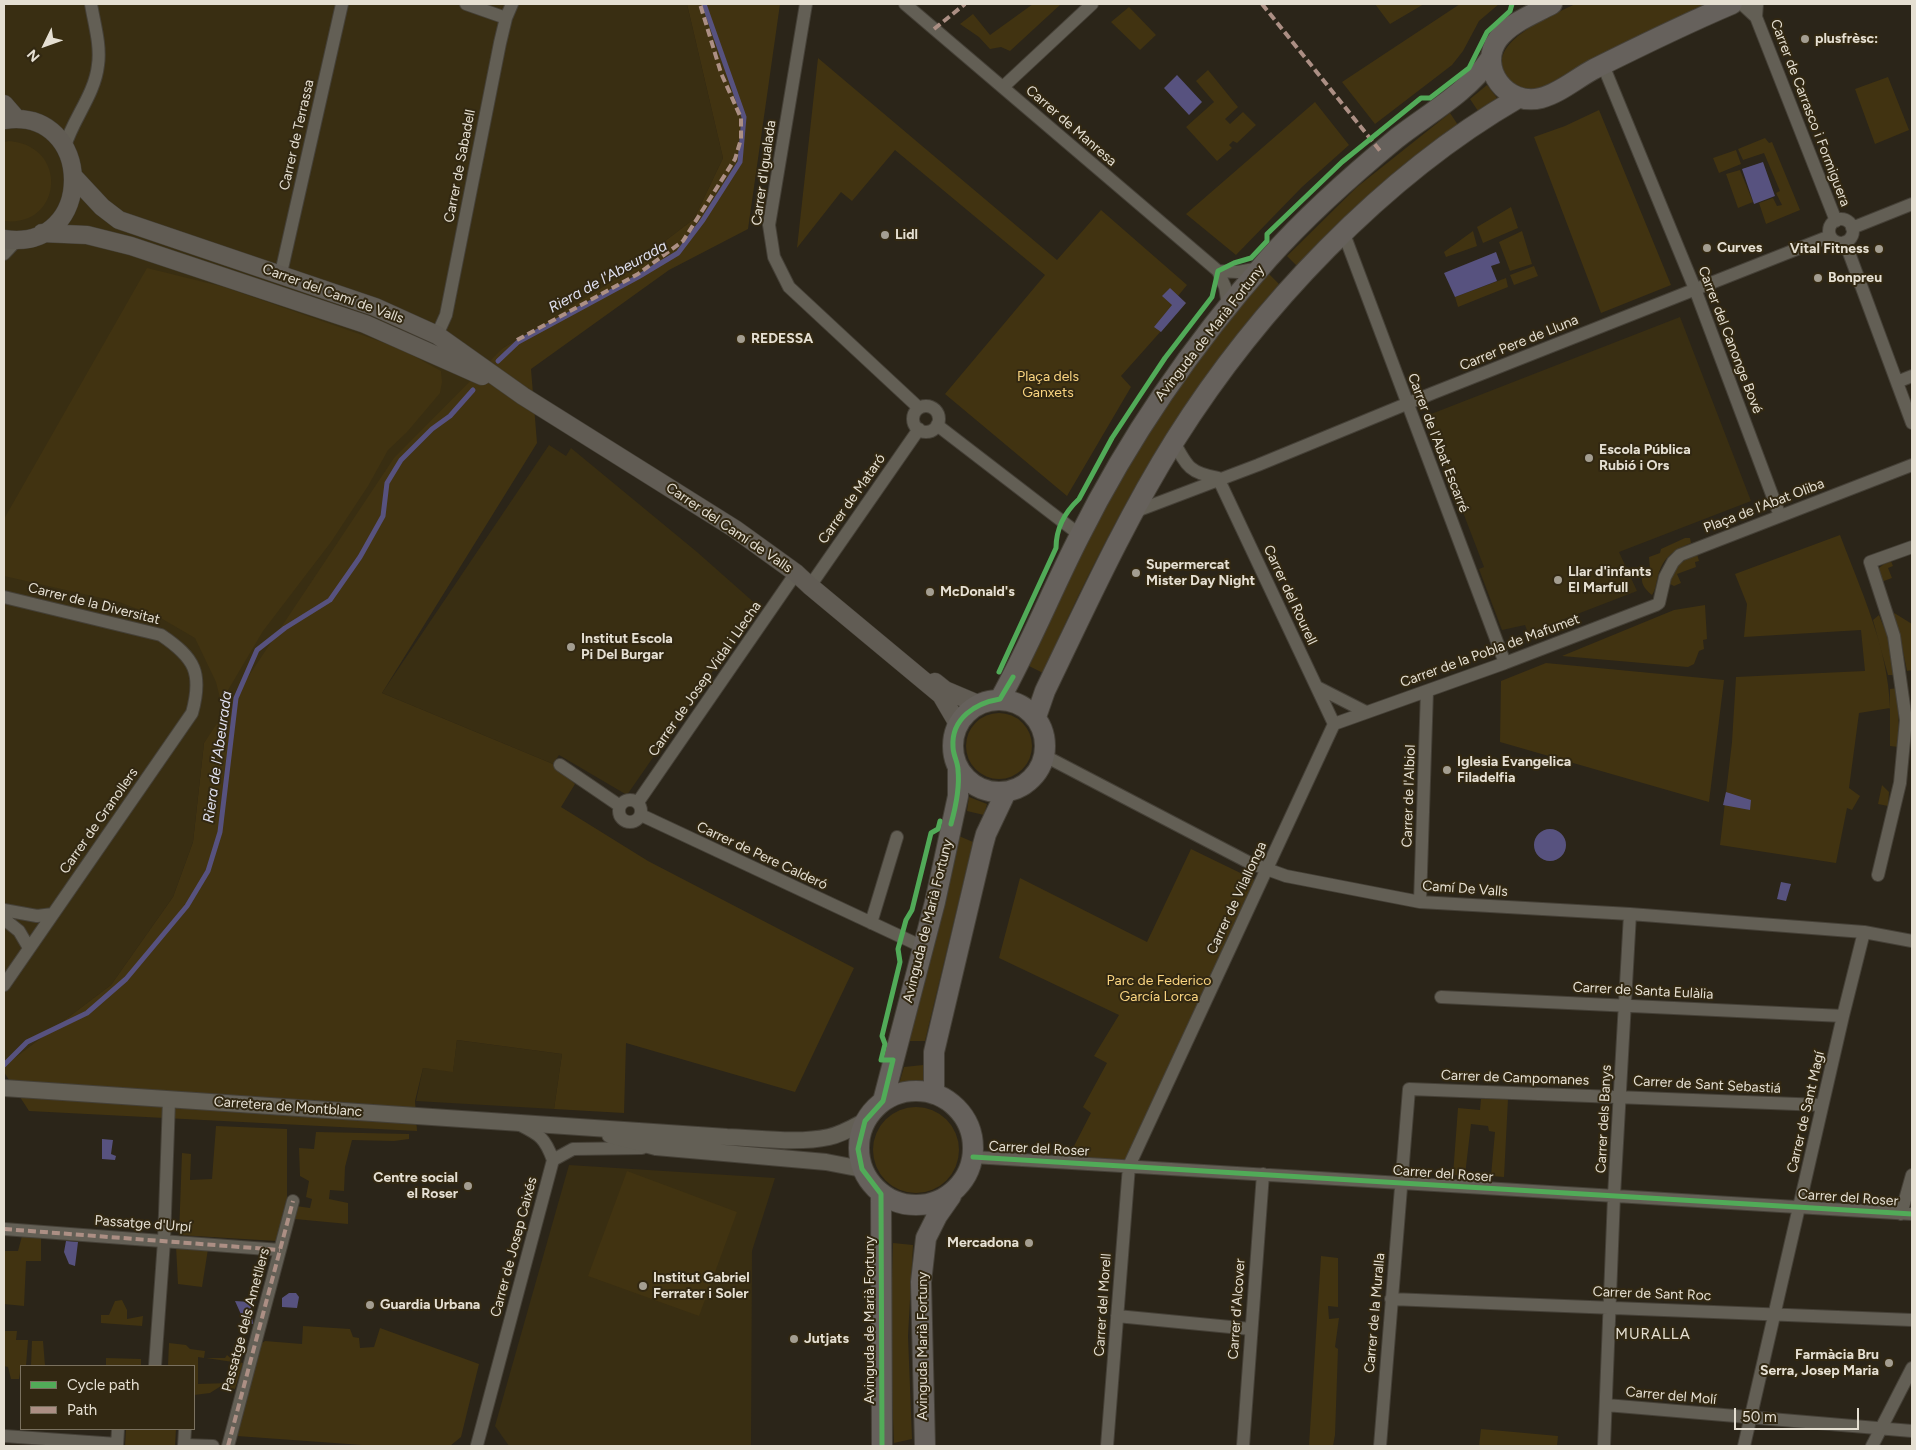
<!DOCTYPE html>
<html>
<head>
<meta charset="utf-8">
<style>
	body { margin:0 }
	#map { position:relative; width:1916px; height:1450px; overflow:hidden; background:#2b2519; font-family:Figtree,sans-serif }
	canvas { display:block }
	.frame { position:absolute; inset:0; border:5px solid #e5dfd2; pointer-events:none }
	.legend { position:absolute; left:20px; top:1365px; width:175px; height:65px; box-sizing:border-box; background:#322812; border:1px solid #7a715f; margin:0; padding:6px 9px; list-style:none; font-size:15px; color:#e5dfd2 }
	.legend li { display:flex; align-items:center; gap:10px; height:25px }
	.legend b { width:25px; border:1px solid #7a715f }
	.north { position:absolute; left:20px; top:20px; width:50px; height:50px; -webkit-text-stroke:4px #322812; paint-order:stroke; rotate:228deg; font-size:14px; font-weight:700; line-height:20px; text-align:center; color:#e5dfd2 }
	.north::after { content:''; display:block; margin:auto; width:18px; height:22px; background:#e5dfd2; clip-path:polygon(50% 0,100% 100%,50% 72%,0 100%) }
	.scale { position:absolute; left:1734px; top:1408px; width:125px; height:22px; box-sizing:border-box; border:2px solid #e5dfd2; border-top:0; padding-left:6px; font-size:15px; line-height:18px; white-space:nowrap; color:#e5dfd2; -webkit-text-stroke:4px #322812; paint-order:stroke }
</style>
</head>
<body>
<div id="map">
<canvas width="1916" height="1450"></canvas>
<div class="frame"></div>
<ul class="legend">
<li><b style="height:6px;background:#51ab58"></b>Cycle path</li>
<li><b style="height:6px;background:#ac8f84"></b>Path</li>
</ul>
<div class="north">N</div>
<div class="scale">50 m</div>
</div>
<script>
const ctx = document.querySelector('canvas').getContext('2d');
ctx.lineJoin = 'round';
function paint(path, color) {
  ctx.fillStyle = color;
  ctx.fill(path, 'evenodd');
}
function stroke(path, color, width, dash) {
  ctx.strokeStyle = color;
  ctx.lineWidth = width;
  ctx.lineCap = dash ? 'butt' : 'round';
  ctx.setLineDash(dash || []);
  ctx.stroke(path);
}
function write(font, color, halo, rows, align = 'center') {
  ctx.font = font + ' Figtree,sans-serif';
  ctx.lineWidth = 4;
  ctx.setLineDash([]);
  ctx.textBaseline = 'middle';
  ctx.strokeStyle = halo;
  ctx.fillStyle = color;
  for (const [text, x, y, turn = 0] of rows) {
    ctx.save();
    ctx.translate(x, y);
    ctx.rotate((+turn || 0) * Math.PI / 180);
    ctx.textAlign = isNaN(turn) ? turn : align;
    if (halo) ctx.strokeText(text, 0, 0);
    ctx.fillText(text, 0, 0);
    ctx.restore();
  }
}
paint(new Path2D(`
	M4 4H687L723 158 694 219 614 280 503 348 204 743 193 842 173 897 111 985 4 1066Z
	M1680 317 1751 501 1619 552 1637 591 1528 633 1525 625 1502 630 1479 569 1484 567 1426 416Z
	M549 445 566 456 571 448 697 552 758 606 627 795 559 755 553 764 382 693Z
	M457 1040 562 1054 554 1109 416 1101 423 1068 453 1071Z
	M569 1165 775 1178 752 1251 751 1446H509L495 1426Z`), '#392e12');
paint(new Path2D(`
	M687 4H780L748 229 669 270 531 369 537 443 382 693 553 764 575 784 561 807 648 861 854 968 795 1092 626 1043 624 1113 554 1109 562 1054 457 1040 453 1072 423 1068 415 1101 417 1131 29 1111 4 1072V1066L111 985 173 897 193 842 204 743 394 458 503 348 614 280 694 219 723 158Z
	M1033 4H1061L1010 51 1001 47 990 49 979 37 960 24 973 14 990 35Z
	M1375 4H1424L1390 24Z
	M1460 4H1499L1479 21 1463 51 1452 65 1375 124 1342 82Z
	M1575 4H1706L1627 41 1543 87C1531 90 1520 90 1510 80 1477 45 1552 16 1575 4Z
	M1129 7 1156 35 1140 50 1111 22Z
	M818 58 1057 260 1101 210 1187 285 1178 296 1186 303 1121 376 1131 387 1067 496 945 394 1045 275 895 150 852 201 841 192 797 248Z
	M1208 70 1238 107 1225 119 1230 124 1243 112 1256 125 1237 143 1233 141 1229 145 1232 148 1217 161 1186 127 1214 102 1196 81Z
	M1888 77 1909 130 1875 144 1855 89Z
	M1487 85 1497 98 1478 111 1470 99Z
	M1315 102 1349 145 1302 187 1236 255 1186 214Z
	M1599 110 1671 285 1601 313 1534 137 1565 126Z
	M1450 113 1458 125C1401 168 1347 214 1297 266L1287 256 1357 187Z
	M1765 138 1769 143 1772 142 1800 210 1766 224 1759 203 1773 198 1777 206 1782 205 1776 193 1780 191 1764 153 1743 160 1738 149Z
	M9 141C70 146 62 228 4 221V142Z
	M1736 150 1741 164 1719 173 1713 158Z
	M1740 170 1753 202 1738 208 1726 174Z
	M1511 207 1518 228 1483 243 1477 227Z
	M1473 231 1477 246 1446 257 1444 252Z
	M1522 231 1532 264 1510 271 1499 242Z
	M1534 266 1538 276 1514 285 1510 275Z
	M147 268 224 287 365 336 401 349 441 371 442 382 440 393 407 432 388 450 368 486 331 542 263 631 221 702 216 682 195 638 159 617 119 602 4 576V519Z
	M1269 274 1279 284C1177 399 1105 532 1043 673L1029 666C1055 611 1079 555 1109 502 1154 420 1207 344 1269 274Z
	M1506 278 1508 287 1458 307 1455 297Z
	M1840 535C1861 591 1888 647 1890 708L1859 713 1849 788 1860 796 1852 810 1847 808 1836 863 1720 845 1732 742 1736 677 1865 671 1861 630 1744 637 1747 604 1735 574Z
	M1685 538H1690L1691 543C1674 550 1663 557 1658 576 1656 583 1656 589 1652 595 1646 590 1638 582 1644 573L1650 569 1649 557 1660 553 1661 549Z
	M1697 554 1699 561 1695 562 1696 567 1677 574 1681 583 1674 586 1670 584C1670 569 1684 559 1697 554Z
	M1890 559 1893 566 1888 568 1892 578 1881 582 1879 568Z
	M1705 605 1707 639 1703 640 1704 649 1699 651 1694 664 1688 667 1562 656 1674 610Z
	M1891 611 1912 624V670L1907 671 1900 636Z
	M1879 615 1888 638 1896 675H1888L1873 620Z
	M1546 663 1724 680 1709 802 1500 742 1501 681Z
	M1898 688 1899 747 1890 746V689Z
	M966 746a33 33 0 1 1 66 0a33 33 0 1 1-66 0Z
	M1882 785 1889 792 1888 806 1878 804Z
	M969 797 987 804 984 815 967 811Z
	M959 836 973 842 925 1041H909Z
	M1191 849 1261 883 1129 1166 1072 1163 1074 1146 1091 1113 1083 1107 1107 1063 1094 1056 1119 1015 999 958 1020 878 1147 942Z
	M923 1065 928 1083 910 1082 899 1084 904 1067Z
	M1481 1099H1508L1504 1177 1491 1176 1495 1132 1489 1131 1488 1126 1471 1124 1465 1175H1453L1458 1108 1480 1110Z
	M873 1150a43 43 0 1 1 86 0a43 43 0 1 1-86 0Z
	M216 1126 287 1129V1198L276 1241 179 1235 182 1153 191 1154 190 1180 212 1179Z
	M316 1132 409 1134V1139L394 1141 352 1140 345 1167 344 1191 330 1190 329 1199 348 1203V1224L295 1219 296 1206 310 1208 312 1199 306 1197 309 1181 300 1176 299 1148 314 1149Z
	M627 1171 737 1212 699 1316 588 1276Z
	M22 1236 41 1237V1261H26L24 1306 4 1304V1251H18Z
	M893 1243 913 1245 908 1336 912 1439 894 1443 890 1346Z
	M176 1246 208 1249 202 1287 178 1284Z
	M1321 1256 1338 1258V1307L1328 1306 1329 1319 1339 1318 1335 1347 1338 1349 1335 1435 1333 1446H1309Z
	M122 1300 127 1310V1319L143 1316 142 1326 101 1323V1315H109L115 1301Z
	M303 1326 350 1329 353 1337 359 1338 360 1348 374 1347 380 1328 479 1364 461 1437 450 1446H376L237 1436 260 1344 265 1341 302 1344Z
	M5 1331H17L16 1340H28L26 1366H21L19 1379H11L8 1367 4 1366Z
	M32 1341H43L45 1366H31Z
	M169 1343 186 1345 190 1349 205 1351 204 1358 198 1357V1384L230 1383 233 1362 206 1358H225L227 1355 234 1361 243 1363 235 1389 221 1386 210 1393 194 1395V1366H168Z
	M106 1358 141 1359V1366H106Z
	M126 1429H176L175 1446H125Z
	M1481 1429 1558 1436 1557 1446H1479Z`), '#413311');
paint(new Path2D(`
	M1177 75 1202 102 1189 115 1164 88Z
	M1763 162 1775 196 1754 204 1742 169Z
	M1496 252 1500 263 1491 266 1497 281 1455 297 1444 273Z
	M1170 288 1186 303 1161 332 1154 327 1172 305 1162 296Z
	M1726 792 1751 800 1750 810 1723 805Z
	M1534 845a16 16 0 1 1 32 0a16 16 0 1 1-32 0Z
	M1781 882 1791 884 1786 901 1777 899Z
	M102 1139 113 1140 111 1154 116 1156 115 1160 102 1159Z
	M66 1241 78 1242 75 1266 69 1264 64 1252Z
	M289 1293H296L299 1297 297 1308 282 1307V1298Z
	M235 1301 250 1302 253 1324 244 1321Z`), '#57527f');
stroke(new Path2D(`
	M498 361 518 342 638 277 678 253 703 220 740 162 744 117 704 4
	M4 1065 27 1042 87 1013 126 979 187 906 208 871 220 832 236 698 257 650 285 628 330 600 360 557 383 516 387 483 401 460 432 429 450 416 473 390`), '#57527f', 5);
const minor = new Path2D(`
	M466 4 506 18
	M806 4 769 225 774 257 789 287 919 408
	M905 4 1218 271 1225 287 1228 305
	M1742 4 1756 17
	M1757 4 1756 17 1836 221
	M1603 65 1695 289 1780 516
	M1003 87 1092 4
	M65 146C73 119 95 94 98 65 101 45 94 23 91 4
	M1829 231a12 12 0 1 1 24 0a12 12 0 1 1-24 0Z
	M1852 228 1912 204
	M1344 234 1505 663
	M1845 242 1912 423
	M4 254 17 240
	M1218 271 1238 272 1260 268
	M281 273 342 4
	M437 335 446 315 500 43 506 18 512 4
	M1897 382 1912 376
	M913 419a13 13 0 1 1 26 0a13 13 0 1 1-26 0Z
	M937 425 1080 535
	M1174 442C1187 467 1190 473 1218 478
	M1218 478 1334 724
	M1134 512 1258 465 1433 393 1830 236
	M810 586 919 429
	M4 597 161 635C195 658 203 673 192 713L4 985
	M1317 687 1366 712
	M1334 724 1505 663 1656 605 1659 603 1665 577 1673 562 1680 555 1912 465
	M1045 756 1250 863 1286 876 1420 902 1630 914 1864 932 1912 941
	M560 765 620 806
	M619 811a11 11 0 1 1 22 0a11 11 0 1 1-22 0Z
	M638 802 796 573
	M641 815 923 947
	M1878 875 1900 783 1906 720 1894 636 1870 562 1912 547
	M1420 902 1427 691
	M4 910 37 916 53 914
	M4 919 19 931 29 948
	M871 923 897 837
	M1441 997 1843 1016
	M520 1125C540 1135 545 1138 553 1160
	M973 1157 1912 1214
	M1901 1214 1912 1175
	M4 1229 280 1250
	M1391 1299 1912 1320
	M1117 1316 1251 1329
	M155 1366 164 1241 169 1100
	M1606 1405 1912 1431
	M4 1436 117 1444
	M184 1445 213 1446
	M477 1445 553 1160 573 1149 642 1148
	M117 1446 118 1429
	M184 1446 185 1429
	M228 1446 293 1201
	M1107 1446 1129 1166 1334 724
	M1243 1446 1263 1174
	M1380 1446 1409 1089 1822 1105
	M1604 1446 1614 1196 1630 914
	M1744 1446 1843 1016 1864 932
	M1872 1446 1912 1368`);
const tertiary = new Path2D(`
	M4 1088 727 1137C759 1138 797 1144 829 1137 842 1134 854 1127 865 1121
	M610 1135 656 1147 826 1162 862 1169`);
const secondary = new Path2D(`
	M4 104 17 119
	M4 120C95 106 97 253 4 239
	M74 177 102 207 119 220 375 307 437 335 523 396 735 529 796 573 810 586 941 695 958 724
	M42 233 87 235 131 246 365 324 482 376
	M935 682 945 690 978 704`);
const primary = new Path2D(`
	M1552 4C1534 14 1511 22 1498 39 1477 68 1507 107 1541 98 1560 93 1577 78 1594 69 1640 46 1685 24 1732 4
	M1000 699C1029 647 1052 590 1079 537 1130 435 1193 344 1268 259 1307 215 1352 175 1397 138 1429 113 1467 93 1490 59
	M953 746a46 46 0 1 1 92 0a46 46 0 1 1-92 0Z
	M1036 717 1045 691C1086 606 1125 520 1175 440 1258 308 1383 176 1518 98
	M859 1148a57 57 0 1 1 114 0a57 57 0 1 1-114 0Z
	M934 1094V1052L983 845 986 834 1006 792
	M883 1101 935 902 958 796V769
	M881 1194 882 1446
	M925 1446 921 1282 926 1238 937 1216 951 1196`);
stroke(minor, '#454037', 14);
stroke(tertiary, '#454037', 18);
stroke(secondary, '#454037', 19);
stroke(primary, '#454037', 22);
stroke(minor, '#635f55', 12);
stroke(tertiary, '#635f55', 16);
stroke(secondary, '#615c54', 18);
stroke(primary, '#66615c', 20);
stroke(new Path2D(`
	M1262 4 1381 152
	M934 29 965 4
	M517 340 638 274 683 241 735 159 741 139V118L721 73 700 4
	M4 1229 280 1250
	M228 1446 293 1201`), '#ac8f84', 4, [8, 4]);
stroke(new Path2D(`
	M999 672 1056 548C1056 528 1065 512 1079 499L1112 438 1139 397 1165 358 1212 297 1218 271 1234 263 1251 258 1267 241V234L1342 162 1421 98H1430L1469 68 1487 32 1510 11 1512 4
	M951 824C956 806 960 788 958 770 958 762 953 755 953 747 951 718 976 703 1000 699L1013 677
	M973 1157 1912 1214
	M882 1446 881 1194 862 1169 858 1149 865 1121 883 1101 893 1060H881L885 1044 882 1036 900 962 898 949 906 920 912 910 931 833 938 829 940 821`), '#51ab58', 5);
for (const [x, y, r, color] of [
	[1805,39,5,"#a49e91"],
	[885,235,5,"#a49e91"],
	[1707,248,5,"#a49e91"],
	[1879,249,5,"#a49e91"],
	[1818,278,5,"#a49e91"],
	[741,339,5,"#a49e91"],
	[1589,458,5,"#a49e91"],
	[1136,573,5,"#a49e91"],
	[1558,580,5,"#a49e91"],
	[930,592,5,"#a49e91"],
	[571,647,5,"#a49e91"],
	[1447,770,5,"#a49e91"],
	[468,1186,5,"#a49e91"],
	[1029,1243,5,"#a49e91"],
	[643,1286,5,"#a49e91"],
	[370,1305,5,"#a49e91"],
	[794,1339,5,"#a49e91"],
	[1889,1363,5,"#a49e91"]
]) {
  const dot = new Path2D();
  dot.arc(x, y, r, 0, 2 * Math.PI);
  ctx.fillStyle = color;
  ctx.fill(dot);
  stroke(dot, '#322812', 2);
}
write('bold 14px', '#e5dfd2', '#322812', [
	["plusfrèsc:",1815,39],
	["Lidl",895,235],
	["Curves",1717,248],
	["Vital Fitness",1869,249,"right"],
	["Bonpreu",1828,278],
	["REDESSA",751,339],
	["Escola Pública",1599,450],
	["Rubió i Ors",1599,466],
	["Supermercat",1146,565],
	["Mister Day Night",1146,581],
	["Llar d'infants",1568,572],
	["El Marfull",1568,588],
	["McDonald's",940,592],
	["Institut Escola",581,639],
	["Pi Del Burgar",581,655],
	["Iglesia Evangelica",1457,762],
	["Filadelfia",1457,778],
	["Centre social",458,1178,"right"],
	["el Roser",458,1194,"right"],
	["Mercadona",1019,1243,"right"],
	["Institut Gabriel",653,1278],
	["Ferrater i Soler",653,1294],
	["Guardia Urbana",380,1305],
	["Jutjats",804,1339],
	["Farmàcia Bru",1879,1355,"right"],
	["Serra, Josep Maria",1879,1371,"right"]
], 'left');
write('14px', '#e5dfd2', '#322812', [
	["Carrer de Carrasco i Formiguera",1810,113,69],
	["Carrer de Manresa",1071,126,41],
	["Carrer de Terrassa",297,135,-77],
	["Carrer de Sabadell",460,166,-79],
	["Carrer d'Igualada",764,173,-82],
	["Carrer del Camí de Valls",333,294,20],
	["Avinguda de Marià Fortuny",1210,333,-52],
	["Carrer del Canonge Bové",1730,340,69],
	["Carrer Pere de Lluna",1519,343,-22],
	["Carrer de l'Abat Escarré",1438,443,69],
	["Carrer de Mataró",852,499,-55],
	["Plaça de l'Abat Oliba",1764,506,-21],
	["Carrer del Camí de Valls",729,528,34],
	["Carrer del Rourell",1290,595,65],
	["Carrer de la Diversitat",94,604,14],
	["Carrer de la Pobla de Mafumet",1490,651,-20],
	["Carrer de Josep Vidal i Llecha",705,679,-55],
	["Carrer de l'Albiol",1409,796,-88],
	["Carrer de Granollers",99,821,-55],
	["Carrer de Pere Calderó",762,856,25],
	["Camí De Valls",1465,889,4],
	["Carrer de Vilallonga",1237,898,-65],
	["Avinguda de Marià Fortuny",928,921,-76],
	["Carrer de Santa Eulàlia",1643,991,3],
	["Carrer de Campomanes",1515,1078,2],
	["Carrer de Sant Sebastiá",1707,1085,3],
	["Carretera de Montblanc",288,1107,4],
	["Carrer de Sant Magí",1806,1112,-77],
	["Carrer dels Banys",1604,1119,-87],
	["Carrer del Roser",1039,1149,3],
	["Carrer del Roser",1443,1174,4],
	["Carrer del Roser",1848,1198,4],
	["Passatge d'Urpí",143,1224,4],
	["Carrer de Josep Caixés",514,1247,-75],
	["Carrer de Sant Roc",1652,1294,2],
	["Carrer del Morell",1103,1305,-86],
	["Carrer d'Alcover",1237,1309,-86],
	["Carrer de la Muralla",1375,1313,-85],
	["Passatge dels Ametllers",246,1320,-75],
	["Avinguda de Marià Fortuny",870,1320,-90],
	["Avinguda Marià Fortuny",923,1346,-90],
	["Carrer del Molí",1671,1396,5]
]);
write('14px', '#fad581', '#322812', [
	["Plaça dels",1048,377],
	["Ganxets",1048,393],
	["Parc de Federico",1159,981],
	["García Lorca",1159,997]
]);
write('italic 15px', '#e1e1f1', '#322812', [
	["Riera de l'Abeurada",608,277,-29],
	["Riera de l'Abeurada",218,757,-82]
]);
ctx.letterSpacing = '1px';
write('15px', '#e5dfd2', '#322812', [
	["MURALLA",1653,1335]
]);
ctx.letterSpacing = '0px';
</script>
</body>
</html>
